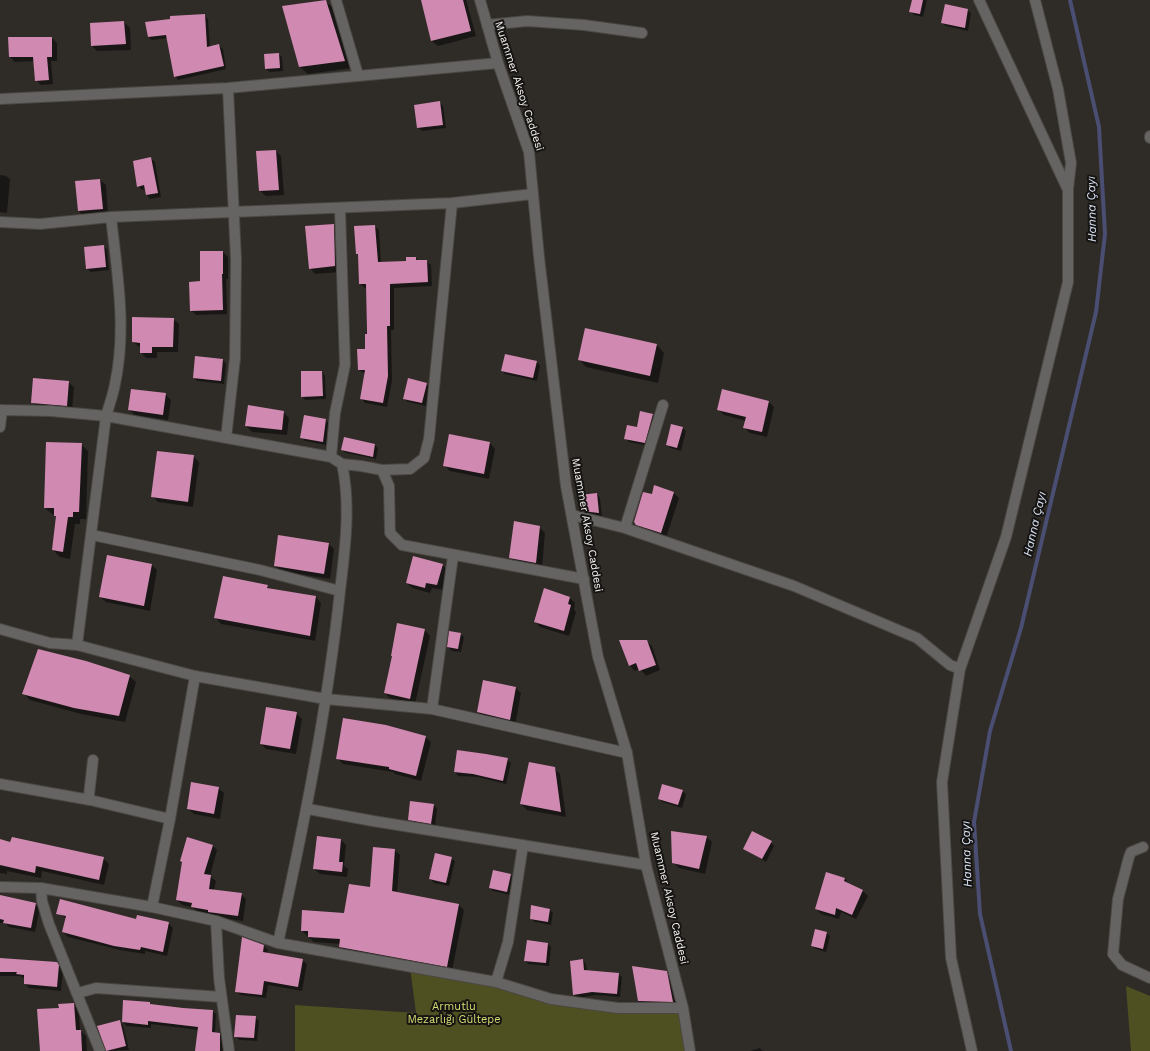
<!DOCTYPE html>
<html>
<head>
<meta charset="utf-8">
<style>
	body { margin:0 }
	canvas { display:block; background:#2f2b27 }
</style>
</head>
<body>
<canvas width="1150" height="1051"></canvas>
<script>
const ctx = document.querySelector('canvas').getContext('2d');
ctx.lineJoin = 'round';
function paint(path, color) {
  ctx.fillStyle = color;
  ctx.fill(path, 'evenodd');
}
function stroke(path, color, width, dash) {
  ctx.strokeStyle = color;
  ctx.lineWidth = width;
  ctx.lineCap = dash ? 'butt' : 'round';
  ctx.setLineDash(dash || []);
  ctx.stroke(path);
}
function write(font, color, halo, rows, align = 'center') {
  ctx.font = font + ' "Work Sans",sans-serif';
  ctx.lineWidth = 4;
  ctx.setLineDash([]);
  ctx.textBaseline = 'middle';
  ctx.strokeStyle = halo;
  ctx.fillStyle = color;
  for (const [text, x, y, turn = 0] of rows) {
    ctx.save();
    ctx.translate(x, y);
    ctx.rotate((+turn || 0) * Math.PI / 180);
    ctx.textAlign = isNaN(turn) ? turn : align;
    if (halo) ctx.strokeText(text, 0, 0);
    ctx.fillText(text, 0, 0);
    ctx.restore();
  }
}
paint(new Path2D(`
	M410 967 551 999 683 1008 690 1051H295V1005L416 1013Z
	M1126 986 1150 996V1051H1131Z`), '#4e5022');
paint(new Path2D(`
	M422 0H466L476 36 438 46 432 41Z
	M913 0H927L923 17 914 15 910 11Z
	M325 1 333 8 352 68 308 74 300 67 283 6Z
	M967 10 971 13 968 31 946 26 942 23Z
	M204 15 208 19 210 47 219 46 223 49 226 69 178 80 175 76 168 38 152 40 148 37Z
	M124 22 130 28 131 50 97 51 92 46Z
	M52 38 57 43V61H51L53 84 41 85 36 80 34 61 15 62 10 57Z
	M279 54 282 57 283 71 270 72 266 69Z
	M439 102 443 106 446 128 422 131 418 128 415 105Z
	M276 151 281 156 284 195 266 196 260 191Z
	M151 158 155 162 161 197 150 199 147 195 146 189 142 190 138 186Z
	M0 175 6 176 10 179 7 213 0 212Z
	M100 180 106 185 108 214 84 217 79 211 76 182Z
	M334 225 339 230 340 272 315 274 310 268Z
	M374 226 379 230 381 263 407 262 416 258 419 261H426L431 265 432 286 394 288V330H391L392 381 387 407 365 403 361 398 365 374 359 370 366 350 367 288H365L360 284 359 256 357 254Z
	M103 246 107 249 109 270 91 272 87 269Z
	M223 252 228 257V279H226L227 314 196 315 191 310 201 282Z
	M173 319 179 324 178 352H157V358H146L141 352V348L133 342Z
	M585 329 657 345 664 353 658 383 586 367 579 359Z
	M223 360 226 364 224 384 197 381 194 378Z
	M537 362 540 366 537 381 505 374 502 370Z
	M322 372 325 376 326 399 305 400 302 396Z
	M68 382 74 387 72 411 38 408 32 402Z
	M426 384 430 387 426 406 408 402 404 399Z
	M165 394 171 400 168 420 135 415 129 410Z
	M769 402 774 407 767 437 750 433 744 428 746 421 724 415 719 410Z
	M283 412 289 418 287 435 252 432 246 426Z
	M641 412 653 415 656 418 648 446 629 442 625 438 638 428Z
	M305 416 326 420 329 424 326 445 305 441 301 437Z
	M683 428 686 431 681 451 670 448 667 444Z
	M490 443 495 449 489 479 450 471 444 465Z
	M81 444 88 451 86 519H80V524H75L70 559 60 557 53 550 57 518 45 508Z
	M375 445 378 448 376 459 346 453 342 450Z
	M193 456 199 462 193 507 158 502 152 496Z
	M655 487 674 493 679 498 666 538 643 530 637 524 653 495Z
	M597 494 600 498 602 516 587 514 583 510Z
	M539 527 545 533 542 568 516 564 510 558Z
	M329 544 334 549 330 579 280 571 275 566Z
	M108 556 152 565 157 570 150 611 106 602 100 597Z
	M442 565 448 570 443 590 432 588 430 593 412 588 407 583Z
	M267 586 271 590 316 597 321 603 315 641 221 624 216 618Z
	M570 598 575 603 574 609 576 612 569 636 540 627 535 621Z
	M425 630 430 636 415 704 390 698 385 693 393 657Z
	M460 634 464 637 461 652 452 651 448 647Z
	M621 641H646L652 646 660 670 646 676 640 669 635 671 630 666Z
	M129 676 136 682 125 722 81 714 30 700 24 694Z
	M516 688 521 693 515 725 483 718 478 712Z
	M296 713 302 719 296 754 266 749 261 744Z
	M425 737 431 742 421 781 395 774 393 772 343 764 338 759Z
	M458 751 507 759 511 763 506 784 477 777 458 776 455 772Z
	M554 768 560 774 566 817 527 810 521 804Z
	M218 788 224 793 220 819 194 814 188 809Z
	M683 791 686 795 682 808 662 802 659 798Z
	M433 805 437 808 435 827 413 823 409 820Z
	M706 837 712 842 705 874 679 868 673 862Z
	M0 840 11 843 103 858 109 864 104 885 42 871 41 878 7 871V874L0 873Z
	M341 840 346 845 344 866 348 869 347 877 320 874 314 869Z
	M771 842 774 846 766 862 745 849Z
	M212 845 217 850 210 876 216 881 214 890 241 894 246 899 243 921 214 917 211 914 197 911 192 907 182 905 177 900Z
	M394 850 400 855 397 893 459 905 464 910 452 971 345 952 340 947V944L314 942 302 931 345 914 371 889Z
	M451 858 455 861 449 886 434 883 430 879Z
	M827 873 845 878 849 885 863 891 868 896 856 919 841 912 839 919 821 914 816 909Z
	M511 875 514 879 510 895 493 891 490 888Z
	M0 897 35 904 40 908 35 932 9 927 5 923H0Z
	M549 909 553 913 551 925 535 922 531 919Z
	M58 913 168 923 173 928 167 956 145 951V954L120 950 68 937 63 932 67 919Z
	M826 932 830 936 826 952 816 949 812 946Z
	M548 944 551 947 549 966 528 964 525 960Z
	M264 946 268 950 267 953 302 960 307 964 302 991 268 985 266 998 240 995 236 991Z
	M0 959 57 963 63 970 61 991 29 988 25 984V979L20 976H0Z
	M583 960 586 964 587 971 618 974 622 977 620 997 596 995 578 998 574 995 572 962Z
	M666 972 672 978 677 1007 644 1006 638 1001Z
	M124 1001 149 1003 152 1006 212 1011 216 1014 215 1033 220 1034 223 1038 224 1051H196L198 1030 151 1024V1028L126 1026 123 1022Z
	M73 1004 79 1010 80 1030 86 1036 87 1051H41L60 1009Z
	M255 1017 259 1021 257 1041 239 1040 235 1036Z
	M119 1022 123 1025 129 1050 107 1051 98 1027Z
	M760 1048 763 1051H750Z`), '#0007');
stroke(new Path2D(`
	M1011 1051 980 914 974 822 990 731 1021 628 1096 312 1105 234 1099 127 1070 0`), '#4a4e72', 4);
paint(new Path2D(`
	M326 0 345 61 299 67 282 6Z
	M421 0H463L471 31 431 41Z
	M912 0H923L920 14 909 12Z
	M945 4 968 9 965 28 941 23Z
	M205 14 207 47 219 44 224 66 174 77 166 35 148 37 145 22 170 19V16Z
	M124 21 126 44 91 46 90 23Z
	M8 37H52V57H47L49 80 35 81 33 57H9Z
	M279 53 280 68 265 69 264 54Z
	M440 101 443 125 417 128 414 105Z
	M276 150 279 190 259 191 256 151Z
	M151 157 158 193 146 195 144 185 137 187 133 161Z
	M100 179 103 209 78 211 75 181Z
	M334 224 335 266 309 269 305 226Z
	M375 225 378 262 406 261V257H416V260H427L428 282 390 284V326H387L388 376 383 403 360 399 365 370H358L357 349H365V334H367L366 284H359L358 254H356L354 226Z
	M104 245 106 267 86 269 84 247Z
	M200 251H223V274H222L223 310 190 311 189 282 200 281Z
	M132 317 174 318 173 347H152V353H140V343L132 342Z
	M585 328 657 344 650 376 578 360Z
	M505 354 537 361 533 378 501 371Z
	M195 356 223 359 221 381 193 378Z
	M301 371H322L323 396 301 397Z
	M33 378 69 381 67 406 31 403Z
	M408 378 427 383 422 403 403 399Z
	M131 389 166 393 163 415 128 410Z
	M722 389 769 401 762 432 743 428 746 417 717 410Z
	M248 405 284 411 282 430 245 426Z
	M640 411 653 414 645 443 624 439 627 425 637 427Z
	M304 415 326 419 323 442 300 438Z
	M671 424 683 427 677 448 666 445Z
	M449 434 490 442 484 474 443 466Z
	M344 437 375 444 373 457 341 450Z
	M46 442 82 443 79 512H73V517H68L63 552 52 550 56 516H54V508H44Z
	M157 451 194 455 188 502 151 497Z
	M654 485 674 492 661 533 636 525 634 522 643 492 652 494Z
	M597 493 599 513 582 511 580 495Z
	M514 521 540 526 536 563 509 558Z
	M278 535 329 543 324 574 274 566Z
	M107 555 152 564 144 606 99 597Z
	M413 556 443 564 437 585 426 583 425 588 406 583Z
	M223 576 268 585 267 588 316 596 310 636 214 618Z
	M544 588 570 597 568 604 571 605 564 631 534 622Z
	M397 623 425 629 410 699 384 693 392 656H391Z
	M449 631 461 633 458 649 447 647Z
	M619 640H647L656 665 639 671 636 663 629 666Z
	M38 649 86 661 130 675 119 716 74 708 22 694Z
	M483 680 516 687 510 720 477 712Z
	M266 707 297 712 290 749 260 744Z
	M343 718 386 725 426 736 416 776 389 769V767L336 759Z
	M457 750 486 754 508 758 503 781 473 774 454 772Z
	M529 762 555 767 561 812 520 804Z
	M191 782 219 787 214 814 187 809Z
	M662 784 683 790 678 805 658 799Z
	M410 801 434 804 431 824 408 820Z
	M671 831 707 836 699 869 672 863Z
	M752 831 772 841 762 859 743 849Z
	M317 836 341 839 339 862H343L342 872 313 869Z
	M12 837 104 857 99 880 36 866 35 873 0 865V839L10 842Z
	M187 837 213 845 204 874 211 875 209 889 242 893 238 916 208 912V910L191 907 192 903 176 900 182 862 180 861Z
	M373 847 395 849 392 891 459 904 447 967 339 947 340 939 308 937V931H301L302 910 344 913 349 884 370 887Z
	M435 853 452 857 446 883 429 879Z
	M493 870 511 874 507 892 489 888Z
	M826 872 845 878 844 881 863 890 852 915 836 908 835 915 815 909Z
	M0 895 36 903 31 928 3 923 4 920 0 919Z
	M60 899 136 919 137 915 169 922 163 952 141 947 140 950 114 946 62 932 66 916 56 914Z
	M531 905 550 909 548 922 530 919Z
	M815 929 827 932 823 949 811 946Z
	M242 937 264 945 263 952 303 959 298 987 264 981 262 995 235 992Z
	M527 940 548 943 546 963 524 961Z
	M0 958 57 962 59 965 57 987 24 984V975L16 974 17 972H0Z
	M583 959 584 970 619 973 617 994 592 992 573 995 570 961Z
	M632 966 667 971 673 1002 638 1001Z
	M123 1000 150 1002V1004L183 1008 213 1010 212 1032 220 1033V1051H195L198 1027 148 1021V1025L122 1022Z
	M58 1004 74 1003 76 1030H81L82 1051H40L37 1009 59 1008Z
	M236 1015 256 1016 254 1038 234 1037Z
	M120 1020 126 1046 106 1051 97 1026Z`), '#d089b0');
const minor = new Path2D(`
	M336 0 358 75
	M979 0 1067 188
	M487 25 527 21 584 25 642 33
	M0 99 228 88 498 63
	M1150 136V138
	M0 222 40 224 111 217 452 203 533 194
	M0 410 51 411 106 416 331 457 342 464 361 466 382 470 389 486 390 533 402 545 584 579
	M0 427 2 410
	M226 438 235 358 236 260 228 88
	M331 457 335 413 345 365 340 209
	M382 470 410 469 424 458 429 439 452 203
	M572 515 625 528 794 586 917 638 950 665 960 669
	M625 528 663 405
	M92 535 260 570 340 591
	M0 629 50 643 77 645 195 676 326 699 432 709 627 753
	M77 645 106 416C109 406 113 395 115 384 127 329 117 272 111 217
	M432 709 453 556
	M93 760 89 795 90 800 170 819
	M0 784 90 800
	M308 809 373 821 646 865
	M1143 847 1131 852 1129 857 1118 899 1113 954 1122 965 1150 978
	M0 887 41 888 152 907 216 921 278 943 496 982 551 999 618 1008H683
	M41 888 42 901 49 924 100 1051
	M152 907 170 819 195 676
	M216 921 219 978 229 1051
	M278 943C304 825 327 711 340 591 345 550 351 505 342 464
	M496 982 508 942 523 845
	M78 993 96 988 221 997
	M972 1051 951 958 942 782 960 669 1006 537 1068 282V189L1071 163 1058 89 1035 0`);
const tertiary = new Path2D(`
	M480 0 498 63 529 152 539 257 566 486 598 657 627 753 646 865 683 1008 690 1051`);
stroke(minor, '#4b4743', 12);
stroke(tertiary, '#4b4743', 12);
stroke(minor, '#666462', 10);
stroke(tertiary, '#666462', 10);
write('11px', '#f6f3f1', '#161412', [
	["Muammer Aksoy Caddesi",519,86,72],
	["Muammer Aksoy Caddesi",587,525,80],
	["Muammer Aksoy Caddesi",669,898,77]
]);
write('11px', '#d7dd73', '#161412', [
	["Armutlu",454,1007],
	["Mezarlığı Gültepe",454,1020]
]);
write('italic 12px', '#d9e4f5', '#161412', [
	["Hanna Çayı",1092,209,-91],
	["Hanna Çayı",1035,524,-77],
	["Hanna Çayı",967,854,-92]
]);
</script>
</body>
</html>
